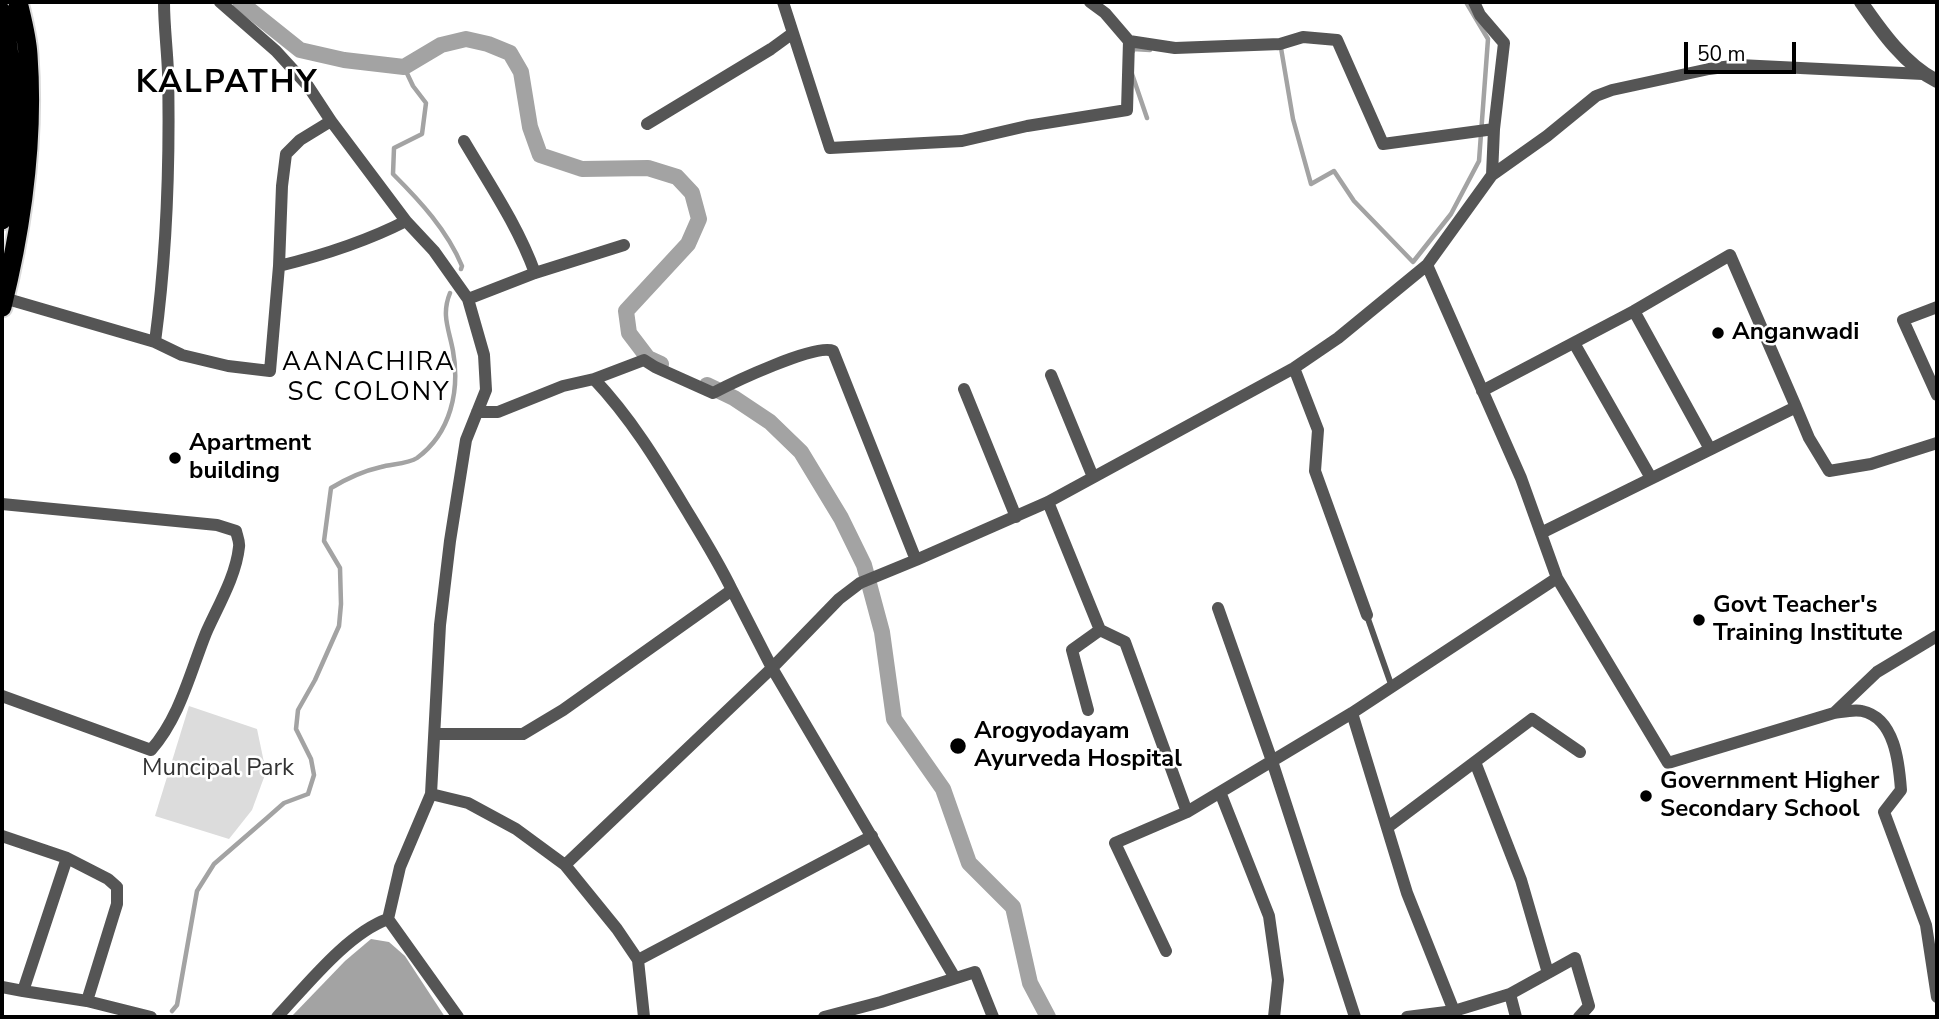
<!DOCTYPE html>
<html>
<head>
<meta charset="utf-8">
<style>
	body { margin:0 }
	#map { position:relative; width:1939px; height:1019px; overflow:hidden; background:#fff; font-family:"Nunito Sans",sans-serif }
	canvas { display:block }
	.frame { position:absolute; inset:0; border:4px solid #000; pointer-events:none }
	.scale { position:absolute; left:1684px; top:42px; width:112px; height:32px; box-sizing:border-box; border:4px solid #000; border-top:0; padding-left:9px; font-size:21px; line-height:24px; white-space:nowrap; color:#000; -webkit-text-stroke:5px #fff; paint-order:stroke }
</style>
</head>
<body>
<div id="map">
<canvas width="1939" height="1019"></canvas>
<div class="frame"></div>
<div class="scale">50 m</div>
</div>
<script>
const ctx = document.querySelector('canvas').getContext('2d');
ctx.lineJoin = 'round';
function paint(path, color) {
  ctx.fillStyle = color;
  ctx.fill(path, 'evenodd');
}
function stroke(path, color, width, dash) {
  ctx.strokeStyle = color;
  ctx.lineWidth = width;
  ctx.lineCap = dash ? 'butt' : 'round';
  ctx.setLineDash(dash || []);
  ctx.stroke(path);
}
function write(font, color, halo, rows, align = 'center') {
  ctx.font = font + ' "Nunito Sans",sans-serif';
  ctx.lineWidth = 5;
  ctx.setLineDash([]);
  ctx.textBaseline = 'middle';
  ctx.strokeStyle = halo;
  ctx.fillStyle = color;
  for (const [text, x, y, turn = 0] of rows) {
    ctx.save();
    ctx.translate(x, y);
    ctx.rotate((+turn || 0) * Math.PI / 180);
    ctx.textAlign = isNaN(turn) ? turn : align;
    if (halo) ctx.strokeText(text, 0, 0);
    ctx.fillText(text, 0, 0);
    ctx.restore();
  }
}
paint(new Path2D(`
	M189 706 257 729 266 772 252 810 229 839 155 816Z`), '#dcdcdc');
paint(new Path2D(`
	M371 939 389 942 405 956 445 1017H291L345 961Z`), '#a3a3a3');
stroke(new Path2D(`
	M1277 48H1281L1293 119 1311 184 1334 171 1354 201 1413 262 1451 214 1479 161 1488 39 1466 2
	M1133 51V49L1150 50
	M404 67 413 86 426 103 422 134 394 148 393 174C420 201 447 230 462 266L461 269
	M1132 74 1147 118
	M172 1011 177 1005 197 891 214 864 267 818 284 803 308 794 314 775 311 759 296 729 298 710 315 680 339 626 341 604 340 568 324 541 331 488C346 479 363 471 381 467 391 464 408 464 417 458 451 433 460 390 453 351 449 329 441 315 450 293`), '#a3a3a3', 4.5);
stroke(new Path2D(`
	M240 2 300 50 344 60 404 67 441 45 466 39 488 44 510 53 521 72 530 127 540 155 582 169 648 168 677 177 692 193 699 219 688 244 626 311 629 333 648 358 661 364
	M707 385 734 398 770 422 801 452 841 518 864 565 882 632 894 719 943 789 969 863 1013 907 1030 983 1048 1017`), '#a3a3a3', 16);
const trunk = new Path2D(`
	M2 12C18 88 13 144 2 220
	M2 307C22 226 34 138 28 55 27 37 22 19 18 2`);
stroke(trunk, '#dbdbdb', 23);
stroke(new Path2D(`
	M1367 616 1392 687`), '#555', 6);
stroke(new Path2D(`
	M220 2 276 51 308 86 331 121 406 221 434 251 468 299 484 355 486 390 466 440 450 541 440 625 431 794 400 867 388 919C348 933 307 985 277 1017
	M1090 2 1105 13 1129 41 1175 48 1280 44 1303 37 1337 40 1383 144 1494 129
	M793 33 830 148 962 141 1027 126 1127 110 1129 41
	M647 124 771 49 793 33 783 2
	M464 141C490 185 518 226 535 273
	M1492 175 1547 136 1596 96 1612 90 1709 69 1739 65 1923 74
	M1427 265 1521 478 1557 578 1668 763 1834 713C1842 712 1854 709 1862 711 1895 718 1899 763 1901 790L1884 812 1926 925 1937 997
	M279 266C324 255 365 242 406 221
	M4 298 155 342 182 355 228 366 270 371 279 266 282 186 286 154 300 140 331 121
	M468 299 535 273 624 245
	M1937 307 1903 320 1937 395
	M1634 311 1710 449
	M155 342C167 252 170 162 168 72 167 48 164 25 164 2
	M1574 343 1651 478
	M1294 368 1318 430 1315 471 1367 615
	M1051 375 1093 477
	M594 379 644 360 655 367 713 393C732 383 816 343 833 351L916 560 1048 502 1294 368 1338 338 1427 265 1492 175 1494 129 1504 43 1480 15 1474 2
	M964 389 1016 517
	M1482 391 1634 311 1730 255 1796 407 1541 533
	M1796 407 1809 438 1829 471 1871 464 1937 443
	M1048 502 1100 630 1125 642 1187 812
	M2 504 217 525 236 531C237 536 240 542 239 547 236 576 218 606 206 633 190 673 180 717 151 750L2 696
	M732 590 772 668 955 978
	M1218 608 1272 761 1355 1017
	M1088 710 1072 650 1100 630
	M1352 713 1407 893 1454 1011 1510 994 1516 1017
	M1834 713 1877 672 1937 636
	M435 734H523L563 710 732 590C718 561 701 534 684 506 657 461 630 417 594 379L563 386 498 412H477
	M1475 762 1521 880 1548 973 1510 994
	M1220 792 1269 916 1278 980 1274 1017
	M431 794 468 803 516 829 565 865 617 929 638 960 644 1017
	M1388 827 1532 719 1580 752
	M2 836 67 858 23 991 2 987
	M67 858 108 879 117 887V904L87 1001
	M565 865 772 668 839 599 860 583 916 560
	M388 919 458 1017
	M1166 951 1115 843 1187 812 1352 713 1557 578
	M638 960 872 836
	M1548 973 1575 958 1589 1006 1579 1017
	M23 991 87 1001 151 1017
	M824 1017 881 1002 975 972 993 1017
	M1407 1017 1454 1011`), '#555', 12);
stroke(new Path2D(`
	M1861 2C1881 31 1905 65 1937 81`), '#555', 14);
stroke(trunk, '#000', 19);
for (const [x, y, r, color] of [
	[1718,333,7,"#000"],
	[175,458,7,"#000"],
	[1699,620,7,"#000"],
	[958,746,9,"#000"],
	[1646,796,7,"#000"]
]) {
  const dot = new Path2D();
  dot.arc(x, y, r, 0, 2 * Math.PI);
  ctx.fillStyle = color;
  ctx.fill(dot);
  stroke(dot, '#fff', 2.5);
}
write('bold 24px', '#000', '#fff', [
	["Anganwadi",1732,333],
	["Apartment",189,444],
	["building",189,472],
	["Govt Teacher's",1713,606],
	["Training Institute",1713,634],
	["Arogyodayam",974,732],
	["Ayurveda Hospital",974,760],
	["Government Higher",1660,782],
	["Secondary School",1660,810]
], 'left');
write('24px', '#333', '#fff', [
	["Muncipal Park",218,769]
]);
ctx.letterSpacing = '2px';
write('26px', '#000', '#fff', [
	["AANACHIRA",369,364],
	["SC COLONY",369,394]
]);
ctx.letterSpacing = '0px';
ctx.letterSpacing = '2px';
write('bold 32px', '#000', '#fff', [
	["KALPATHY",227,84]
]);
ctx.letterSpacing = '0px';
</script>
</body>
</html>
